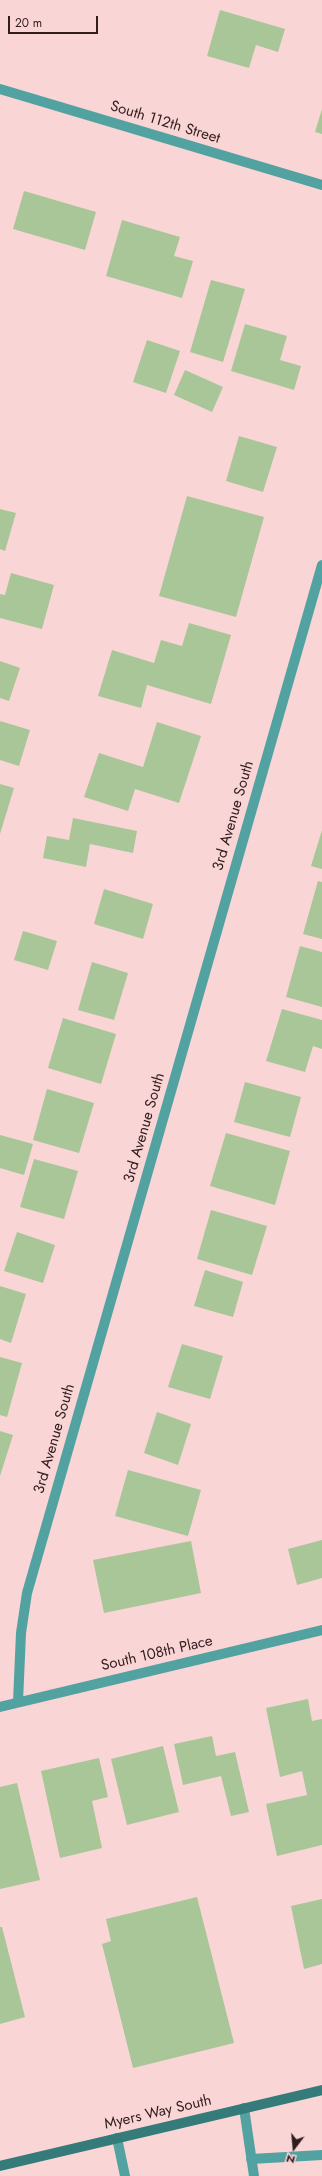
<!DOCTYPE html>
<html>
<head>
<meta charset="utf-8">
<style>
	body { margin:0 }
	#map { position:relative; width:322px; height:2176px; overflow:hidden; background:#f9d5d6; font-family:Jost,sans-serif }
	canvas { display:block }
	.north { position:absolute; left:274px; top:2128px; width:40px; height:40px; -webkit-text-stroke:3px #f9d5d6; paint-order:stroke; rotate:196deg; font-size:11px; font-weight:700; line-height:16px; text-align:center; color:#311c1d }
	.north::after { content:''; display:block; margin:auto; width:14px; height:18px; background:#311c1d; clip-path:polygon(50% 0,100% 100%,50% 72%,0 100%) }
	.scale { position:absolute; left:8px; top:16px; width:90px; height:18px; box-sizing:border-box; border:2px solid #311c1d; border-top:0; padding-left:5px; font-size:12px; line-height:14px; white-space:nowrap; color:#311c1d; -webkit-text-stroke:3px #f9d5d6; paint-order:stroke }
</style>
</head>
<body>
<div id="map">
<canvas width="322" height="2176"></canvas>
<div class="north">N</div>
<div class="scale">20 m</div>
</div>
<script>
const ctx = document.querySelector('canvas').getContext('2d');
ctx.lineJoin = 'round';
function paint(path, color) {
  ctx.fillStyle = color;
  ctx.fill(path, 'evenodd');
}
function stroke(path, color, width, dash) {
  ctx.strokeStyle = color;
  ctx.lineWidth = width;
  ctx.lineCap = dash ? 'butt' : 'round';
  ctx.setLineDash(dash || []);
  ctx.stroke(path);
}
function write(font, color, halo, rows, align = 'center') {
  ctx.font = font + ' Jost,sans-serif';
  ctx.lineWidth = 3.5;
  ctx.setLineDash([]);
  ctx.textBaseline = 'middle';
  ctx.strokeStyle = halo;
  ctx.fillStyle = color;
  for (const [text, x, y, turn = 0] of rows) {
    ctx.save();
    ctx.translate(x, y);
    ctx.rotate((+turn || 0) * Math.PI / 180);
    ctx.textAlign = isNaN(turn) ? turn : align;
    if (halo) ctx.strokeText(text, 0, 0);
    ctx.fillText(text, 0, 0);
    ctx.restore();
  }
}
paint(new Path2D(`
	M220 10 285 29 278 52 256 45 249 68 207 56Z
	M322 109V134L315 132Z
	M24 191 96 212 85 250 13 229Z
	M122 220 180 237 174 256 193 261 182 298 106 276Z
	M211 280 245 289 223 362 190 352Z
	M245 324 287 336 280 360 301 366 294 390 231 371Z
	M147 340 180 351 166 393 133 382Z
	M185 370 223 387 212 412 174 395Z
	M239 436 277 447 263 492 226 481Z
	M187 496 264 517 236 617 159 596Z
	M0 509 16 513 5 551 0 549Z
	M11 573 54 585 42 629 0 618V594L5 595Z
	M189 623 231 635 211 704 147 685 141 708 98 696 112 650 154 663 161 640 182 646Z
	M0 661 20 668 9 701 0 698Z
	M0 721 30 730 19 766 0 760Z
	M157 722 201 736 179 803 135 789 128 811 84 797 99 753 143 767Z
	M0 784 14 788 0 834Z
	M73 818 137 831 133 853 90 844 86 867 43 858 47 836 69 840Z
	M322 830V869L311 866Z
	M318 881 322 882V939L303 934Z
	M104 889 153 904 143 939 94 924Z
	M23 931 57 941 48 970 14 960Z
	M300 946 322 952V1007L286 997Z
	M92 962 128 973 114 1020 78 1010Z
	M282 1009 322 1020V1049L313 1046 305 1072 266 1061Z
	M63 1018 116 1034 101 1084 48 1068Z
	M245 1082 301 1097 290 1137 234 1122Z
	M47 1089 94 1103 79 1153 33 1140Z
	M226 1133 290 1151 275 1205 210 1186Z
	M0 1135 33 1144 24 1175 0 1168Z
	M34 1159 78 1171 64 1219 20 1207Z
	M211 1210 267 1226 252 1275 197 1259Z
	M17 1232 55 1245 43 1283 4 1271Z
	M205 1270 243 1282 233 1317 194 1306Z
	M0 1286 26 1294 11 1343 0 1339Z
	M182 1344 223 1356 210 1399 168 1387Z
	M0 1357 22 1363 7 1417 0 1415Z
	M157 1412 191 1424 178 1465 144 1453Z
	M0 1431 13 1435 0 1476Z
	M128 1470 201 1490 188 1536 115 1516Z
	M322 1540V1578L297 1585 288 1549Z
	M191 1541 201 1593 104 1613 93 1560Z
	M308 1699 312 1721 322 1719V1845L277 1856 266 1804 307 1795 302 1771 280 1777 266 1708Z
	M212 1736 216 1756 235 1752 249 1812 231 1816 221 1776 183 1785 174 1744Z
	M163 1746 179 1812 127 1825 111 1759Z
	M99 1758 108 1797 92 1801 102 1848 60 1858 41 1771Z
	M17 1783 40 1880 0 1889V1787Z
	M197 1897 234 2043 133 2068 102 1944 111 1941 106 1919Z
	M322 1899V1964L304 1969 291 1906Z
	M0 1927H2L25 2017 0 2024Z`), '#a9c699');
stroke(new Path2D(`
	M244 2108 254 2176
	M251 2159 322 2155`), '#52a2a1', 10);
stroke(new Path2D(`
	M0 89 322 185
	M18 1702 21 1633 27 1593 322 565
	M0 1707 322 1630
	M117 2138 125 2176`), '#52a2a1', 10);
stroke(new Path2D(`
	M0 2166 322 2090`), '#347b7a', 10);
write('15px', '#311c1d', '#f9d5d6', [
	["South 112th Street",165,123,17],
	["3rd Avenue South",234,816,-74],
	["3rd Avenue South",145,1128,-74],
	["3rd Avenue South",55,1439,-74],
	["South 108th Place",157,1654,-13],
	["Myers Way South",158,2113,-13]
]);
</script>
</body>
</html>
